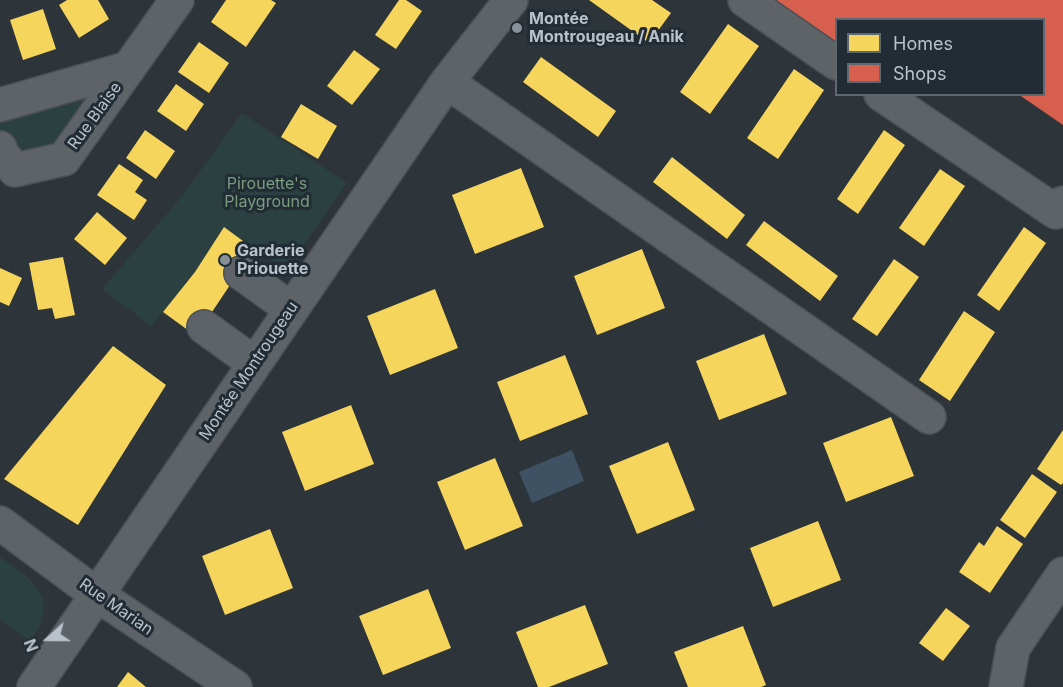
<!DOCTYPE html>
<html>
<head>
<meta charset="utf-8">
<style>
	body { margin:0 }
	#map { position:relative; width:1063px; height:687px; overflow:hidden; background:#2d343a; font-family:Inter,sans-serif }
	canvas { display:block }
	.legend { position:absolute; left:835px; top:18px; width:210px; height:78px; box-sizing:border-box; background:#212c35; border:2px solid #5e6871; margin:0; padding:8px 10px; list-style:none; font-size:18px; color:#b9c2ca }
	.legend li { display:flex; align-items:center; gap:12px; height:30px }
	.legend b { width:30px; border:2px solid #5e6871 }
	.north { position:absolute; left:18px; top:609px; width:60px; height:60px; -webkit-text-stroke:4px #212c35; paint-order:stroke; rotate:249deg; font-size:16px; font-weight:700; line-height:24px; text-align:center; color:#b9c2ca }
	.north::after { content:''; display:block; margin:auto; width:21px; height:27px; background:#b9c2ca; clip-path:polygon(50% 0,100% 100%,50% 72%,0 100%) }
</style>
</head>
<body>
<div id="map">
<canvas width="1063" height="687"></canvas>
<ul class="legend">
<li><b style="height:16px;background:#f6d55c"></b>Homes</li>
<li><b style="height:16px;background:#d6604d"></b>Shops</li>
</ul>
<div class="north">N</div>
</div>
<script>
const ctx = document.querySelector('canvas').getContext('2d');
ctx.lineJoin = 'round';
function paint(path, color) {
  ctx.fillStyle = color;
  ctx.fill(path, 'evenodd');
}
function stroke(path, color, width, dash) {
  ctx.strokeStyle = color;
  ctx.lineWidth = width;
  ctx.lineCap = dash ? 'butt' : 'round';
  ctx.setLineDash(dash || []);
  ctx.stroke(path);
}
function write(font, color, halo, rows, align = 'center') {
  ctx.font = font + ' Inter,sans-serif';
  ctx.lineWidth = 6;
  ctx.setLineDash([]);
  ctx.textBaseline = 'middle';
  ctx.strokeStyle = halo;
  ctx.fillStyle = color;
  for (const [text, x, y, turn = 0] of rows) {
    ctx.save();
    ctx.translate(x, y);
    ctx.rotate((+turn || 0) * Math.PI / 180);
    ctx.textAlign = isNaN(turn) ? turn : align;
    if (halo) ctx.strokeText(text, 0, 0);
    ctx.fillText(text, 0, 0);
    ctx.restore();
  }
}
paint(new Path2D(`
	M129 68 64 159 15 170 0 148V105Z
	M242 113 347 183 286 270 224 227 195 272 151 326 102 289 182 196Z
	M0 557C21 572 52 589 42 620 40 627 34 635 30 641L0 620Z`), '#2b4040');
paint(new Path2D(`
	M572 450 584 481 532 503 519 472Z`), '#3e5263');
paint(new Path2D(`
	M67 0H98L109 19 79 38 59 5Z
	M226 0H271L276 3 246 47 211 22Z
	M399 0H406L422 11 396 49 375 35Z
	M589 0H652L671 13 649 43Z
	M43 9 56 49 23 60 10 20Z
	M728 24 759 46 710 114 680 92Z
	M199 42 229 63 209 93 178 72Z
	M354 50 380 69 352 105 327 86Z
	M541 57 616 111 598 137 523 82Z
	M794 69 824 90 778 159 747 138Z
	M176 84 204 104 186 131 157 111Z
	M301 104 337 126 318 159 281 137Z
	M145 130 175 151 156 179 126 158Z
	M884 130 905 145 858 214 837 199Z
	M672 157 745 215 727 239 653 182Z
	M119 164 143 180 135 192 147 200 134 220 97 195Z
	M521 168 544 227 475 254 452 195Z
	M940 169 965 186 924 246 899 228Z
	M97 212 127 238 105 265 74 239Z
	M764 221 838 276 820 301 746 245Z
	M224 227 254 249 196 336 163 312 195 272Z
	M1024 227 1046 243 999 311 977 295Z
	M642 249 665 308 597 335 574 276Z
	M63 257 75 315 55 319 52 308 38 310 29 263Z
	M894 259 919 277 877 336 852 319Z
	M0 268 22 278 9 306 0 302Z
	M435 289 458 348 390 375 367 316Z
	M964 311 995 332 950 401 919 380Z
	M764 334 787 394 719 420 696 361Z
	M113 346 166 385 78 525 4 479Z
	M565 355 588 414 520 441 497 382Z
	M351 405 374 464 305 491 282 432Z
	M891 417 914 476 846 502 823 443Z
	M1063 430V483L1061 485 1037 469Z
	M668 442 695 510 637 534 609 466Z
	M495 458 523 526 465 550 437 482Z
	M1032 474 1057 492 1025 538 1000 520Z
	M818 521 841 580 773 607 750 548Z
	M997 526 1023 544 990 593 959 572 979 542 984 546Z
	M270 529 293 588 225 615 202 556Z
	M428 589 451 648 383 675 359 616Z
	M585 605 608 664 549 687H538L516 632Z
	M946 608 970 626 943 661 919 643Z
	M743 626 766 685 761 687H688L674 652Z
	M128 672 146 687H117Z`), '#f6d55c');
paint(new Path2D(`
	M775 0H1063V125L1018 94H1044V20H836V47Z`), '#d6604d');
const minor = new Path2D(`
	M745 0 836 63
	M447 82 929 417
	M881 94 1056 212 1063 203
	M0 105 129 68
	M0 148 2 154 15 170 64 159 177 0
	M241 273 291 309
	M204 327 254 363
	M0 523 96 594 235 687
	M34 687 447 82 511 0
	M1006 687 1013 648 1063 574`);
stroke(minor, '#4b5055', 36);
stroke(minor, '#5e6368', 33);
for (const [x, y, r, color] of [
	[517,28,6,"#889098"],
	[225,260,6,"#889098"]
]) {
  const dot = new Path2D();
  dot.arc(x, y, r, 0, 2 * Math.PI);
  ctx.fillStyle = color;
  ctx.fill(dot);
  stroke(dot, '#212c35', 2);
}
write('bold 16px', '#b9c2ca', '#212c35', [
	["Montée",529,19],
	["Montrougeau / Anik",529,37],
	["Garderie",237,251],
	["Priouette",237,269]
], 'left');
write('16px', '#b9c2ca', '#212c35', [
	["Rue Blaise",95,116,-54],
	["Montée Montrougeau",249,371,-56],
	["Rue Marian",116,607,35]
]);
write('16px', '#799d7d', '#212c35', [
	["Pirouette's",267,184],
	["Playground",267,202]
]);
</script>
</body>
</html>
